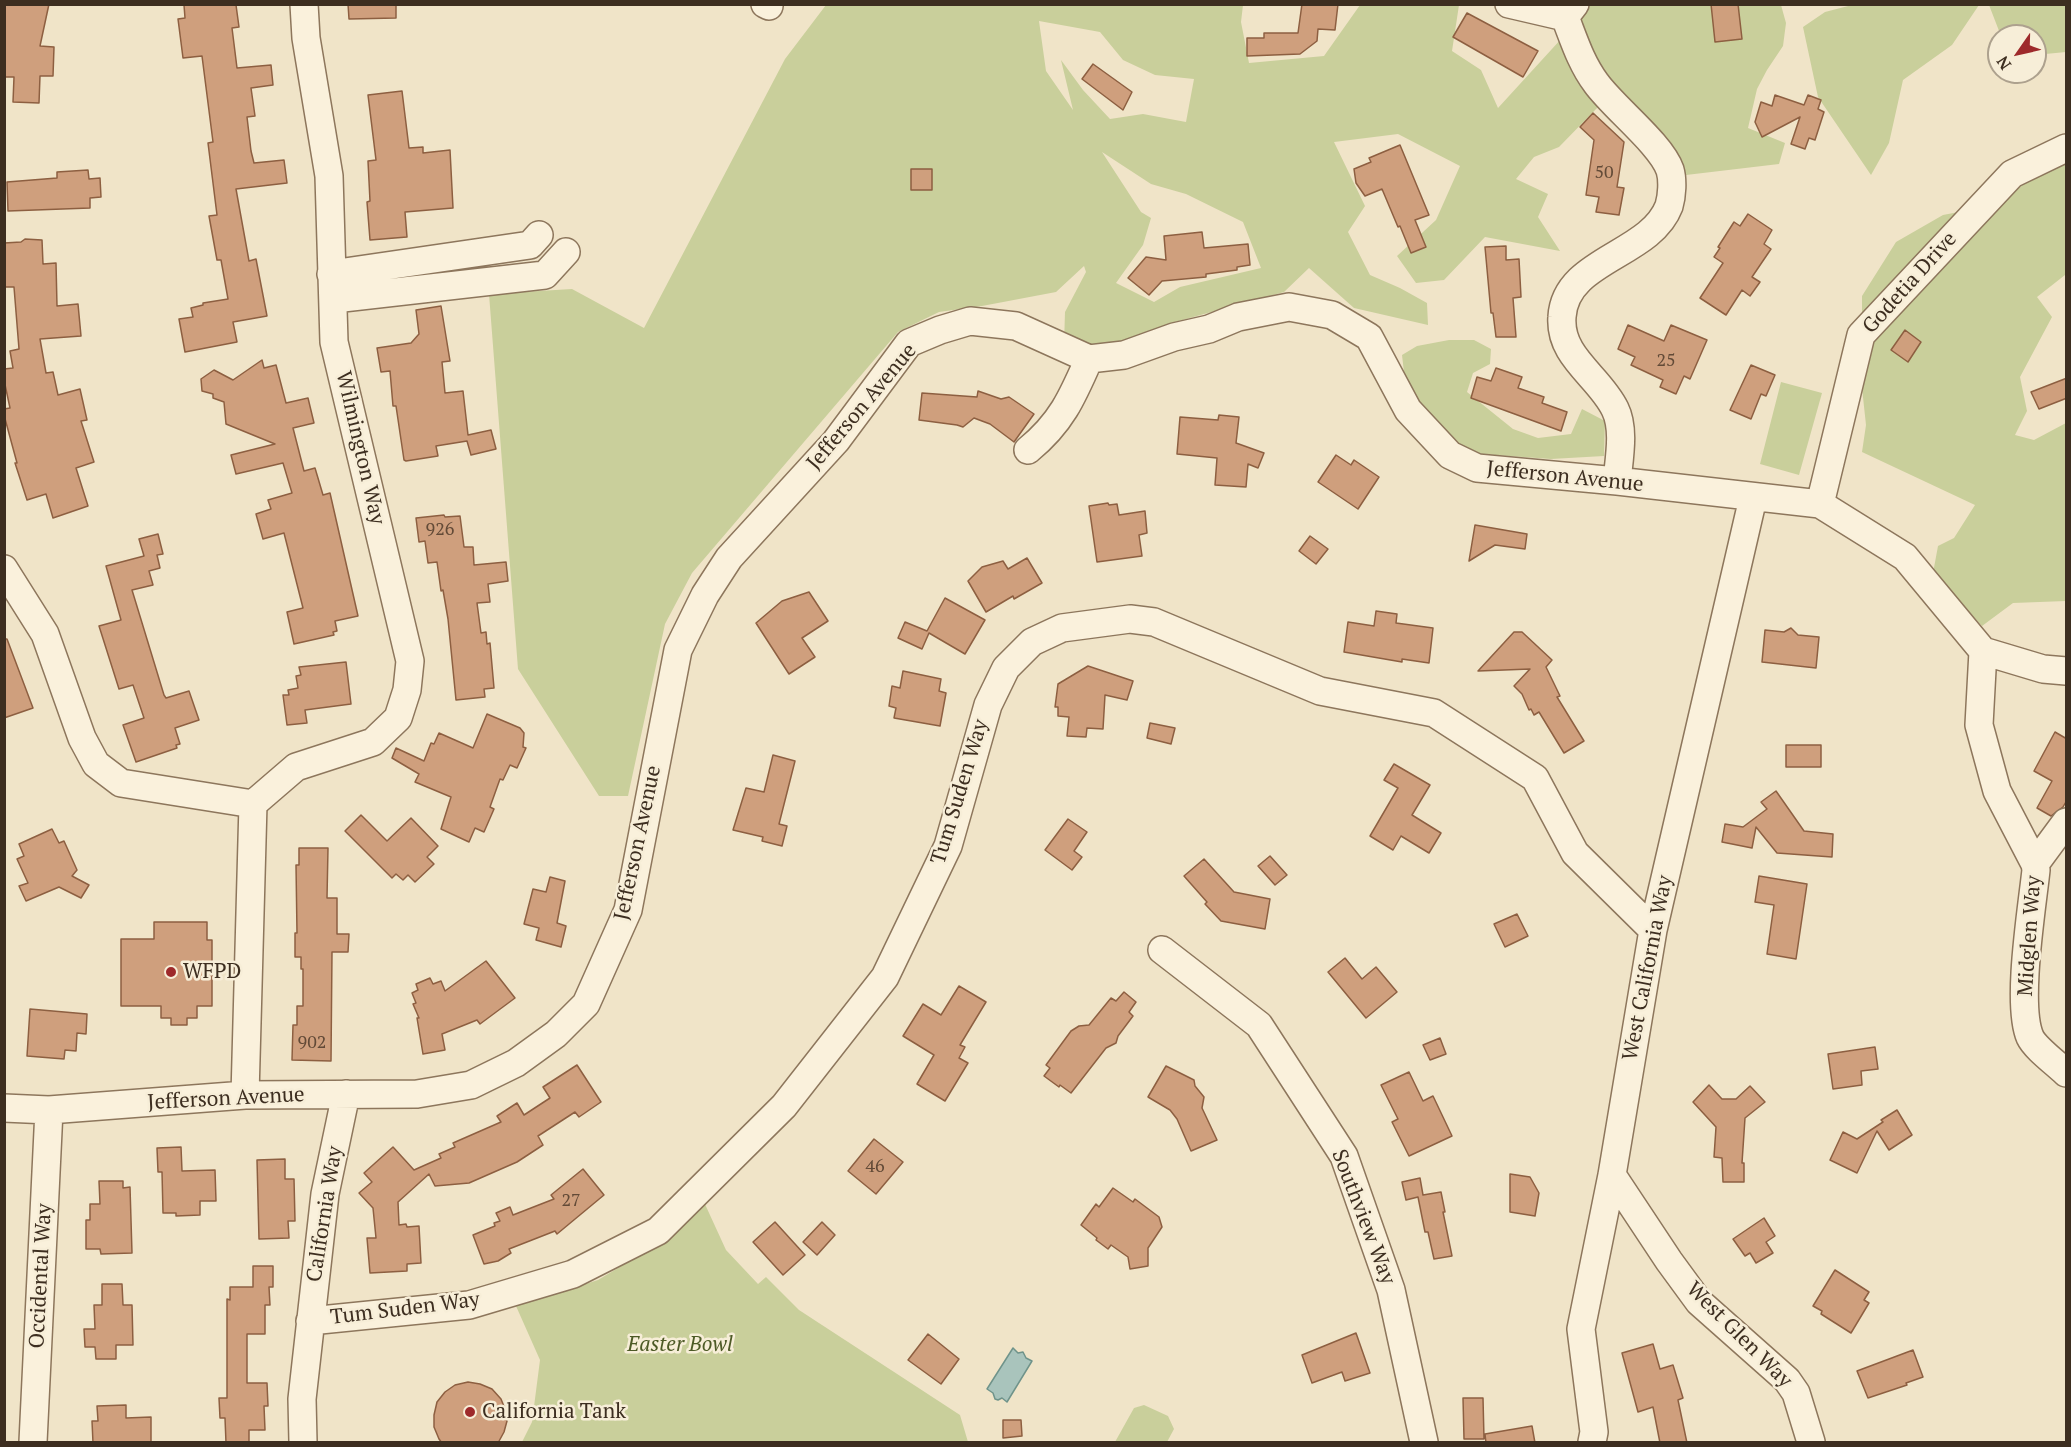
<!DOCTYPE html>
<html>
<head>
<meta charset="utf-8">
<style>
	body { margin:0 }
	#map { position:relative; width:2071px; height:1447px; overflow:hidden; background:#f0e4c8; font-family:"PT Serif",serif }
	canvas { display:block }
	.frame { position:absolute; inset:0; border:6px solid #3d2e20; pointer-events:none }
	.north { position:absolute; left:1987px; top:24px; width:60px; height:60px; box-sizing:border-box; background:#f7eed8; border:2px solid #ada18e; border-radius:50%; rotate:236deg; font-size:16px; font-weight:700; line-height:24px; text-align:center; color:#3d2e20 }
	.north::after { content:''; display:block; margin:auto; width:21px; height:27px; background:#9e2a2b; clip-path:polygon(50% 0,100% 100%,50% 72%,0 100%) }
</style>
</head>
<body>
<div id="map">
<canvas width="2071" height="1447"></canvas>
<div class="frame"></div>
<div class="north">N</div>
</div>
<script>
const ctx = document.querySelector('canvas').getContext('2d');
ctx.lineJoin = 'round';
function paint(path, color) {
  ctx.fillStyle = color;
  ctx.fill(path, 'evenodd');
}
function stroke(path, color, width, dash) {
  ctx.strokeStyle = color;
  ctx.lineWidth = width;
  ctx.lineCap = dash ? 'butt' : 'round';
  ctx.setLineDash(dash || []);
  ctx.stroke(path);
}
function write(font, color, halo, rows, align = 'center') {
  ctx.font = font + ' "PT Serif",serif';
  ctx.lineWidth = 5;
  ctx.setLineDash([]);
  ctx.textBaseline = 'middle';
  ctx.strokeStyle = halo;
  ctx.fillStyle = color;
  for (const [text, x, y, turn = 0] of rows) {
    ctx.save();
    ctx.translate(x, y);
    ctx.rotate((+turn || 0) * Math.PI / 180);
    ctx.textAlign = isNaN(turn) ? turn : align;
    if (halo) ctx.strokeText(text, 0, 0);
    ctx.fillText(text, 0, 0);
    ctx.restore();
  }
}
paint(new Path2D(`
	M826 5H1243L1241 22 1249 63 1324 56 1360 5H1459L1452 51 1481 70 1498 108 1562 38 1598 107 1559 147 1534 157 1516 179 1548 194 1538 217 1560 251 1485 237 1444 280 1416 283 1397 256 1436 220 1460 166 1398 134 1334 142 1365 206 1348 232 1370 275 1400 288 1427 303 1428 325 1354 308 1309 268 1284 292 1175 322 1108 350 1064 345 1065 312 1086 272 1084 266 1056 292 982 306 939 312 898 332 692 573 665 624 628 796H599L518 669 489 294 572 289 644 328 785 59ZM1039 21 1100 32 1123 60 1155 75 1194 79 1186 122 1143 114 1110 119 1083 90 1061 60 1073 110 1046 71ZM1102 152 1151 184 1186 194 1243 222 1261 268 1180 287 1154 302 1116 283 1143 245 1151 218 1141 212Z
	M1590 5H1781L1786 23 1783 46 1767 70 1757 89 1748 128 1785 143 1779 164 1686 175 1602 78 1575 21Z
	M1852 5H1979L1952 45 1903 80 1889 143 1871 175 1818 97 1803 27 1825 12Z
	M1989 5H2066V52L2035 55V36H2001Z
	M2066 161V276L2065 275 2037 297 2052 317 2020 377 2027 411 2015 435 2034 440 2066 423V601L2013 603 1982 626 1933 573 1938 546 1954 538 1975 505 1862 452 1866 425 1862 388V296L1896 242 1943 215 2000 204 2039 171Z
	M1449 340H1474L1491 349 1490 364 1473 373 1467 392 1513 429 1538 438 1571 434 1582 409 1605 421 1604 456 1551 459 1468 453 1424 411 1405 381 1402 355 1417 346Z
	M1781 382 1822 393 1799 475 1760 464Z
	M704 1202 726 1250 758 1284 766 1277 799 1310 960 1415 968 1442H522L532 1422 540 1360 516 1306 598 1280 653 1247Z
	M1144 1405 1168 1416 1174 1429 1167 1442H1115L1134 1408Z`), '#c9cf9b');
const water = new Path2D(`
	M1013 1348 1018 1353 1023 1352 1026 1358 1032 1361 1007 1402 1002 1398 998 1400 995 1399 993 1393 987 1389Z`);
paint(water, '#a9c4bc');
stroke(water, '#6f938a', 1.5);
const building = new Path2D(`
	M4 4H49L40 46 54 47 53 76H40L39 103 13 102 14 77H4Z
	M348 4H396V18L349 19Z
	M1302 4H1338L1335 30 1318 29 1317 41 1300 54 1247 56V38H1264V33H1298Z
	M1711 4H1738L1742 39 1715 42Z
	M184 5H236L239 27 232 28 237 68 271 65 273 85 251 88 255 116 247 117 251 151 254 163 284 160 287 183 236 189 249 261 256 259 267 316 233 322 237 342 185 352 179 319 193 317 191 308 203 305V303L228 299 221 260H217L209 216 217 215 208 143 213 142 202 56 183 58 178 19 185 18Z
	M1467 13 1538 51 1523 77 1453 37Z
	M1093 64 1132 92 1123 110 1082 79Z
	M402 91 409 148 423 147V153L450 150 453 208 405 212 407 237 370 240 367 202 370 201 368 161 376 160 368 95Z
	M1775 95 1804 105 1808 95 1821 100 1818 109 1824 112 1815 140 1809 138 1805 149 1791 144 1800 117 1762 137 1755 122 1761 102 1772 106Z
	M1593 113 1624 142 1617 187 1624 188 1619 215 1596 212 1599 197 1586 195 1594 140 1580 127Z
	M1400 145 1429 215 1415 220 1426 247 1411 253 1400 226 1398 227 1382 189 1365 196 1356 183 1354 169 1371 162 1369 158Z
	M911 169H932V190H911Z
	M88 170 89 179 100 178 101 197 90 198V208L8 211 7 182 57 178V172Z
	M1748 214 1772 230 1764 244 1771 249 1752 277 1760 282 1750 296 1742 290 1726 315 1700 298 1723 263 1714 257 1720 248 1718 247 1734 222 1740 226Z
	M1202 232 1204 248 1248 244 1250 265 1237 267V270L1206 274V277L1162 281 1149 295 1128 278 1146 257 1166 260 1164 236Z
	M25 239 42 240 43 264 56 263 57 306 78 304 81 336 40 339 46 373 53 372 58 395 80 389 87 420 81 421 94 462 76 468 88 506 53 518 46 494 27 500 15 463H17L4 415V409L10 408 4 380V369L13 368 10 351 19 349 14 287H4V243L21 242Z
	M1506 246V260L1519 259 1521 297 1513 298 1516 337H1496L1493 313H1491L1485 247Z
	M441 306 450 361 442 362 445 393 463 391 468 435 491 430 496 449 471 455 467 441 436 446 438 456 406 461 404 460 396 406H393L390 371 381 372 377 348 411 343 419 334 416 310Z
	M1628 325 1664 341 1671 325 1707 340 1690 379 1684 376 1676 394 1660 387 1663 380 1631 365 1635 357 1618 349Z
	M1905 330 1921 342 1908 362 1891 350Z
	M262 360 264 368 276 365 286 403 308 398 314 423 293 428 304 471 315 468 323 495 330 493 358 616 335 621 337 631 333 632 334 635 294 644 287 612 303 608 284 533 263 539 256 514 271 509 268 500 292 493 283 463 236 474 231 455 275 444 226 424 224 402 213 398V394L202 391 201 379 214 370 233 380Z
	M1751 365 1775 375 1766 396 1761 394 1751 419 1730 410Z
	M1496 368 1522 377 1518 388 1544 397 1542 403 1567 412 1561 431 1471 398 1477 377 1491 381Z
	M2067 378V398L2039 409 2031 392Z
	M978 391 1001 399 1009 397 1034 414 1014 442 990 424 974 418 963 427 957 425 919 420 922 393 977 397Z
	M1219 415 1239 417 1236 443 1264 453 1258 468 1248 464 1246 487 1215 485 1217 458 1177 454 1180 417 1218 420Z
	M1336 455 1351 465 1354 460 1379 477 1358 509 1318 482Z
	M1108 503 1109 505 1117 504 1119 515 1145 511 1147 533 1139 535 1142 556 1097 562 1089 506Z
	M444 515 445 517 460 516 464 547H473L474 565 506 562 508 581 488 584 490 602 477 603 481 633 486 632 487 644 490 643 494 688 484 689 485 697 456 700 448 619 443 590 441 591 437 562 428 563 425 541 419 542 416 518Z
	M1475 525 1527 534 1525 549 1495 545 1469 561Z
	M158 534 163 554 157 555 160 568 149 571 153 585 132 590 164 695 166 698 189 691 199 720 175 728 180 744 176 745 177 748 136 762 123 725 144 718 133 685 119 689 99 626 121 620 106 566 144 556 139 539Z
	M1310 536 1328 549 1316 564 1299 551Z
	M1027 558 1042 583 1014 599 1013 596 986 612 968 581 982 567 1003 561 1008 569Z
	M809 592 828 621 802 638 815 657 789 674 756 623 782 601Z
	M945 598 985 620 965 654 929 633 922 649 898 638 905 622 927 631Z
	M1376 611 1397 614 1396 623 1433 628 1429 663 1402 659V662L1344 652 1348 622 1374 626Z
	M1791 628 1798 635 1819 637 1816 668 1762 662 1765 630 1784 632Z
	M1514 632H1522L1552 660 1546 667 1560 696 1557 697 1584 741 1564 753 1539 712 1534 715 1531 709 1529 710 1522 694 1514 686 1530 669 1478 671Z
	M4 639H7L33 708 4 718Z
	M346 662 351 704 305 710 307 723 287 725 283 695H289L288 690 298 688 296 676 301 675 299 667Z
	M1088 666 1133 681 1127 700 1105 695 1103 729 1087 728 1086 737 1067 736 1069 717 1058 716V707H1055L1058 684Z
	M903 671 941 679 939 691 946 693 940 726 894 718 896 708 889 706 892 686 900 688Z
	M487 714 520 728 524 733 523 747 526 748 517 768 510 765 503 780 500 779 490 807 494 809 484 832 475 828 469 842 441 829 451 797 415 782 419 774 392 758 396 748 424 761 431 743 434 744 439 733 473 748Z
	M1150 723 1175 728 1171 744 1147 738Z
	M2055 732 2067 739V800L2063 807 2051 816 2037 808 2052 781 2034 771Z
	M1786 745H1821V767H1786Z
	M773 755 795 761 779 824 787 826 782 846 762 841 763 837 733 830 746 788 764 792Z
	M1394 764 1430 785 1412 815 1441 833 1429 853 1401 836 1393 850 1370 836 1398 788 1384 780Z
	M1776 791 1804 831 1833 834 1832 857 1777 853 1756 827 1752 848 1722 842 1725 824 1743 827 1767 809 1761 802Z
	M361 815 387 841 411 818 438 846 427 857 434 864 415 882 408 875 403 880 396 874 392 878 345 831Z
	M1068 819 1087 832 1074 851 1082 857 1072 870 1045 850Z
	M52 829 59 843 64 841 77 870 72 876 89 885 81 898 59 887 26 901 19 886 28 883 17 859 24 856 19 844Z
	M299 848H328L327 898H337V934H349L348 952H332L331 1061 292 1060 293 1025H297V1006H303V969H301V957H295V933H297L296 865H299Z
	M1270 856 1287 875 1275 885 1258 866Z
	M1204 859 1234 892 1270 899 1265 929 1221 921 1205 904 1207 902 1184 876Z
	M1759 876 1807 884 1796 959 1767 954 1774 905 1755 902Z
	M550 877 565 881 557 923 566 926 561 947 536 940 539 928 524 924 533 889 546 892Z
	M1517 914 1528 936 1505 947 1494 924Z
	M154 922H207V940H212V1006H197V1018H187V1025H171V1018H161V1006H121V939H154Z
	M1345 958 1362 979 1376 967 1397 992 1366 1018 1328 972Z
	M486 961 515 998 480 1024 477 1020 442 1034 445 1050 423 1054 417 1018H419L413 1004 416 1003 412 993 418 990 416 984 430 978 433 984 441 981 445 991Z
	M959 986 986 1002 960 1045 965 1047 959 1058 968 1063 945 1101 917 1084 934 1055 903 1036 923 1004 941 1015Z
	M1124 992 1136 1002 1129 1012 1133 1016 1118 1036 1116 1043 1106 1048 1071 1093 1060 1085 1059 1087 1044 1076 1050 1068 1046 1065 1071 1031 1079 1026 1089 1025 1111 998 1116 1001Z
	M30 1009 87 1014 86 1034 77 1033 76 1051 65 1050 64 1059 27 1056Z
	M1440 1038 1446 1054 1430 1060 1423 1045Z
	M1875 1047 1878 1069 1861 1071 1862 1085 1833 1089 1828 1054Z
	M577 1065 601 1102 579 1117 575 1112 538 1136 543 1145 517 1162 469 1183 435 1186 429 1174 398 1202 399 1225 406 1224 407 1227 419 1226 421 1263 407 1264V1271L370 1273 367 1238H376L373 1208 359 1193 372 1182 364 1173 393 1147 414 1170 441 1158 439 1154 455 1147 453 1143 501 1122 497 1116 517 1103 524 1115 550 1098 543 1087Z
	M1166 1066 1194 1080 1195 1086 1204 1097 1202 1108 1217 1140 1191 1151 1177 1119 1170 1110 1148 1097Z
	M1409 1072 1423 1101 1433 1096 1452 1136 1409 1156 1392 1122 1398 1119 1381 1085Z
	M1709 1085 1722 1099H1736L1750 1086 1765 1102 1745 1118 1742 1163H1744V1182H1723L1722 1158 1714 1157 1716 1127 1693 1102Z
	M1897 1110 1912 1135 1889 1150 1877 1131 1857 1173 1830 1160 1843 1132 1857 1139 1883 1122 1881 1120Z
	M874 1139 903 1162 876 1194 848 1171Z
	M181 1147 182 1171 215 1170 216 1201H200V1215L176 1216V1213H163L162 1172H158L157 1148Z
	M285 1159V1179H294L295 1221H288L289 1238 259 1239 257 1160Z
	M583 1169 604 1195 557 1234 555 1231 509 1249 511 1253 498 1261 484 1264 473 1235 495 1226 494 1223 500 1221 496 1213 510 1207 513 1215 554 1199 551 1195Z
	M1510 1174 1530 1177 1539 1193 1535 1216 1510 1212Z
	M1420 1178 1423 1195 1441 1192 1445 1212H1443L1452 1256 1434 1259 1428 1232H1425L1418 1197 1406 1200 1402 1182Z
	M99 1181H123V1188L130 1187 132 1253 101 1254 100 1249H86V1220H90V1204H100Z
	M1113 1188 1133 1202 1135 1199 1159 1217 1162 1227 1148 1248V1266L1130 1269 1128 1257 1111 1245 1108 1249 1096 1240 1097 1238 1081 1225 1096 1204 1099 1207Z
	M1764 1218 1775 1236 1766 1242 1773 1253 1756 1263 1750 1253 1745 1256 1733 1239Z
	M775 1222 805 1255 783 1275 753 1242Z
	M822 1222 835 1235 817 1255 803 1242Z
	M253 1266H273V1287H269L270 1305H265V1334H247V1383H267L268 1406H264L265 1430H249V1443H226L225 1418H220L219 1398H227V1299L230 1300V1287H253Z
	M1835 1270 1869 1292 1864 1300 1869 1303 1851 1333 1821 1314 1822 1311 1813 1306Z
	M102 1284H122L123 1305H132L133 1345H116V1359H96L95 1347H85L84 1329H95L94 1305H102Z
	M1356 1333 1370 1373 1345 1381 1342 1372 1312 1383 1302 1355Z
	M928 1334 959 1359 941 1384 908 1360Z
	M1653 1344 1660 1369 1673 1365 1683 1398 1678 1400 1687 1443H1660L1653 1407 1638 1412 1622 1353Z
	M1913 1350 1923 1377 1906 1383 1907 1385 1868 1398 1857 1371Z
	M468 1382 480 1384 492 1389 501 1399 505 1409 507 1421 504 1432 498 1443H442L439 1439 434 1427V1415L437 1402 445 1392 455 1385Z
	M1463 1398H1483L1484 1439H1464Z
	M126 1405V1418L151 1417V1443H93L92 1421H98L97 1406Z
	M1003 1420H1021L1022 1436 1003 1438Z
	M1532 1426 1535 1443H1486L1485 1434Z`);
paint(building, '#cf9f7d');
stroke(building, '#8d5f41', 1.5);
const minor = new Path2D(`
	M765 4 769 6
	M1509 4 1565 17
	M1575 4 1565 17C1574 40 1581 63 1596 83 1613 107 1661 144 1670 170 1673 180 1672 196 1669 206 1650 256 1565 259 1562 317 1559 357 1599 376 1615 409 1625 429 1619 459 1617 481
	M331 274 530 245 539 235
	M334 299 545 275 566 252
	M1028 450C1061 423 1072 398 1089 359
	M1820 504 1861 335 2012 174 2066 148
	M4 569 45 634 82 738 96 764 121 783 253 804
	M1983 651 1979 725 1997 791 2035 864 2036 870C2032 908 2016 1004 2030 1037 2035 1048 2057 1064 2066 1073
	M2035 864 2066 822
	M1162 950 1259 1025 1344 1156 1391 1290 1424 1442
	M245 1095 253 804 296 767 373 742 398 718 407 690 410 661 334 342 329 176 306 38 304 4
	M4 1108 49 1110 245 1095 417 1094 471 1085 516 1063 556 1034 586 1004 628 910 678 650 705 595 729 558 836 441 909 343 940 330 970 321 1016 326 1089 359 1124 355 1174 337 1209 329 1238 317 1289 307 1332 315 1369 337 1408 410 1450 455 1477 468 1617 481 1820 504 1905 557 1983 651 2043 669 2066 671
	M1612 1175 1669 1261 1699 1302 1787 1380 1796 1393 1811 1442
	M310 1321 469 1305 573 1274 658 1231 784 1106 885 977 948 846 988 705 1006 668 1032 642 1062 628 1130 619 1154 622 1320 691 1434 713 1535 778 1575 853 1653 930
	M33 1442 49 1110
	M303 1442 302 1399 325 1194 346 1094
	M1592 1442 1594 1432 1581 1329 1612 1175 1653 930 1753 498`);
stroke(minor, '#8d765c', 30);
stroke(minor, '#faf1dc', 27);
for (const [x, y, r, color] of [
	[171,972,6,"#9e2a2b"],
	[470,1412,6,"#9e2a2b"]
]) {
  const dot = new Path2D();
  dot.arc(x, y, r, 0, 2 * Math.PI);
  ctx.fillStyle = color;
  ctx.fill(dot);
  stroke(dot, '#f7eed8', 2);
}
write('18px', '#624a37', null, [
	["50",1604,173],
	["25",1666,361],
	["926",440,530],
	["902",312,1043],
	["46",875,1167],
	["27",571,1201]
]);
write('21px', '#3d2e20', '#f7eed8', [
	["Godetia Drive",1910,283,-48],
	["Jefferson Avenue",862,407,-50],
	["Wilmington Way",360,448,77],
	["Jefferson Avenue",1565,477,6],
	["Tum Suden Way",960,792,-73],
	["Jefferson Avenue",638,843,-78],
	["Midglen Way",2030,936,-86],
	["West California Way",1648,968,-79],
	["Jefferson Avenue",226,1099,-3],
	["California Way",325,1214,-81],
	["Southview Way",1363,1217,69],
	["Occidental Way",41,1276,-87],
	["Tum Suden Way",405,1309,-7],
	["West Glen Way",1739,1335,45]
]);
write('21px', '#3d2e20', '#f7eed8', [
	["WFPD",183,972],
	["California Tank",482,1412]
], 'left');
write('italic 21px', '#4d5a26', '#f7eed8', [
	["Easter Bowl",680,1345]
]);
</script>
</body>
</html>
